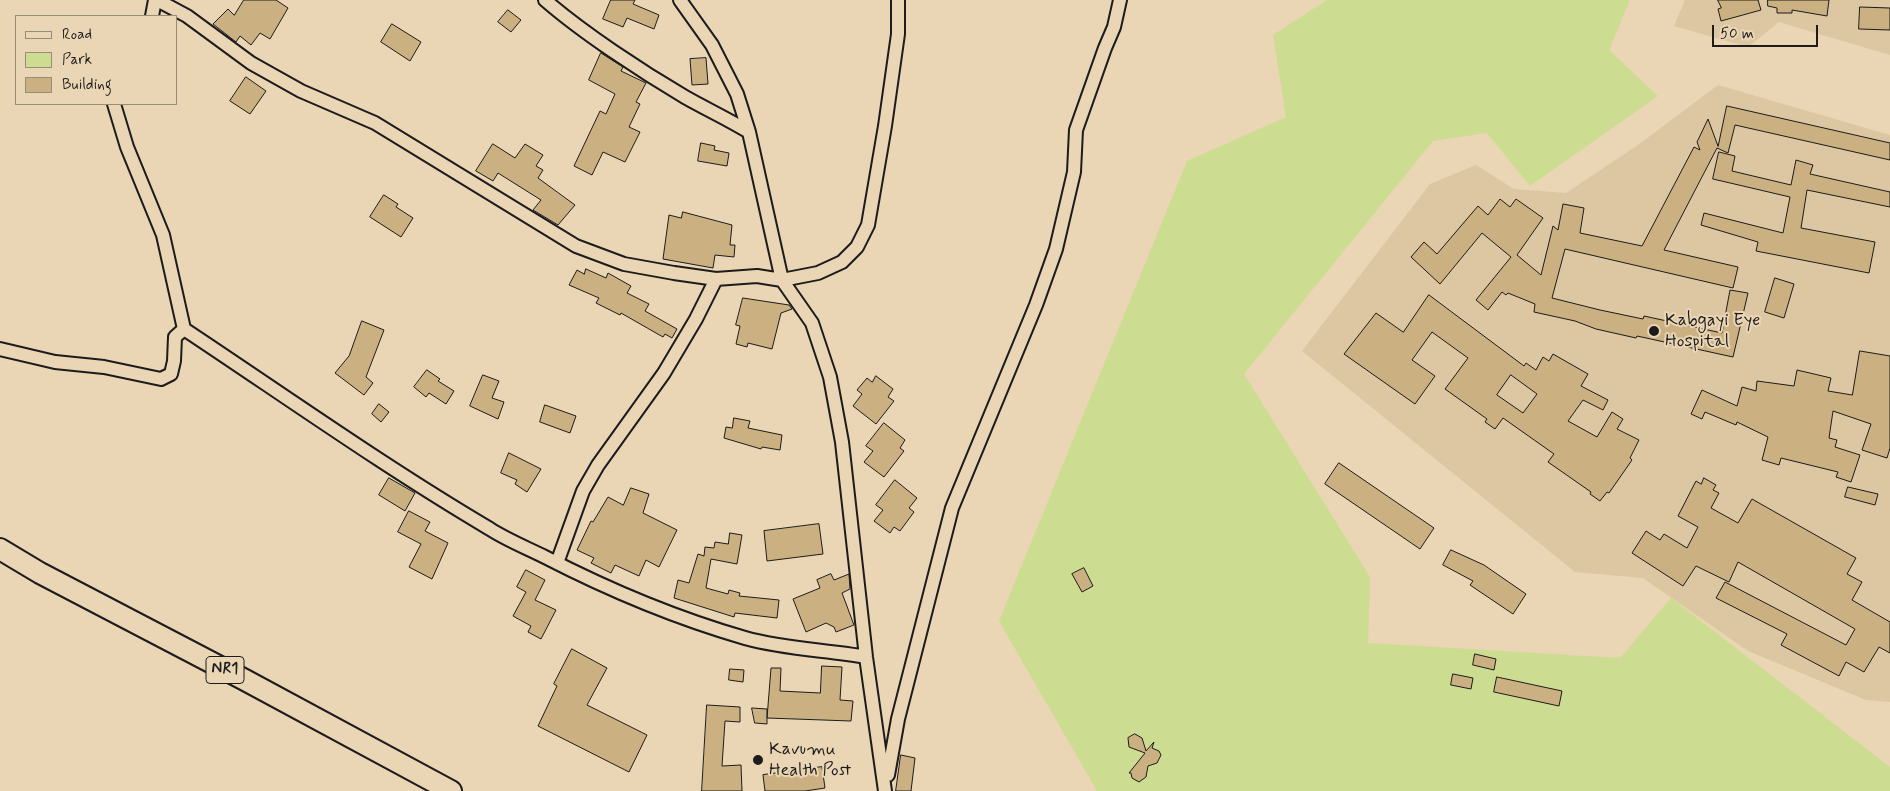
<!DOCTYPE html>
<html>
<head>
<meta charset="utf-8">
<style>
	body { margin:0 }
	#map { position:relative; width:1890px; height:791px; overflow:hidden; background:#ead5b4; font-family:Mynerve,sans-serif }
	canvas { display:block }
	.legend { position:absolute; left:15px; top:15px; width:162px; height:90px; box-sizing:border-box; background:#ead5b4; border:1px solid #988b77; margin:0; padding:6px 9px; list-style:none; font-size:15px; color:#1c1c1c }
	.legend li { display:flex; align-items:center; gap:10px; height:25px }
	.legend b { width:25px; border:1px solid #988b77 }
	.scale { position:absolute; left:1712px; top:25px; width:106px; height:22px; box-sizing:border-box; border:2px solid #1c1c1c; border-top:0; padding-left:6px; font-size:15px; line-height:18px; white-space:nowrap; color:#1c1c1c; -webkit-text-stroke:4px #ead5b4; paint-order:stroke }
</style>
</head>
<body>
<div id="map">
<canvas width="1890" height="791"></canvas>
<ul class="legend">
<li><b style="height:6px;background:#ead5b4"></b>Road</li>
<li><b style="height:14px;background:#ccdd91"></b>Park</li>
<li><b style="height:14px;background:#cbb081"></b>Building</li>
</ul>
<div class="scale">50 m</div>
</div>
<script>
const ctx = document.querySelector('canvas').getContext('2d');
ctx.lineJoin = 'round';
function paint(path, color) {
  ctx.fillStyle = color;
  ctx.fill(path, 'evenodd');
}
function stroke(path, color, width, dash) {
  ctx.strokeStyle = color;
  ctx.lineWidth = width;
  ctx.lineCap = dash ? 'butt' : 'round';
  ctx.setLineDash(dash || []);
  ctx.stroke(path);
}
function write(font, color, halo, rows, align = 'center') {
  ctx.font = font + ' Mynerve,sans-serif';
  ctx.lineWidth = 4;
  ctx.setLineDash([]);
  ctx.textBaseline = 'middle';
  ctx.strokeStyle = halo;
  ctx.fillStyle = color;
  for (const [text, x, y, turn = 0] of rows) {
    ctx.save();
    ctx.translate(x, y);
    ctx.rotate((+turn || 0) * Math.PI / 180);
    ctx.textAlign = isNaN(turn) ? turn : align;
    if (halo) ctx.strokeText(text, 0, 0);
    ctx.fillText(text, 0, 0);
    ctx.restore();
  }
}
paint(new Path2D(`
	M1685 0H1890V55L1779 22 1748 47 1674 26Z
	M1718 85 1890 135V702L1866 700 1748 651 1643 578 1575 572 1302 351 1430 184 1476 165 1514 189 1566 193 1638 145Z`), '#ddc7a2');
paint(new Path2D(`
	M1327 0H1630L1609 50 1658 96 1530 186 1487 133 1433 141 1244 374 1370 577 1368 643 1620 658 1671 598 1890 767V791H1097L999 621 1187 161 1286 117 1273 35Z`), '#ccdd91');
const building = new Path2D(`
	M244 0H276L288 8 270 39 260 33 251 45 240 36 236 42 213 24 228 9 234 15Z
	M611 0H635L633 4 659 15 654 29 627 18 623 27 603 19Z
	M1718 0H1758L1761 10 1721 21 1718 9 1721 8Z
	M1768 0H1829L1827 16 1792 10V13H1777V8L1768 6Z
	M1860 7 1890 8V30L1859 29Z
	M508 10 521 20 511 32 498 22Z
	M392 24 421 42 410 61 381 42Z
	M601 53 623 67 621 71 646 83 636 102 640 104 629 127 640 132 625 162 603 152 592 175 574 166 600 111 606 114 615 94 589 80Z
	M706 58 708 84 692 85 690 59Z
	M246 77 266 91 250 114 230 101Z
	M1727 106 1890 143V160L1735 125 1728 153 1717 148 1664 250 1738 267 1733 288 1565 249 1552 298 1600 310 1643 319 1644 316 1722 333 1730 290 1748 293 1733 357 1637 336 1636 338 1596 329 1575 321 1534 312 1535 304 1508 293 1506 295 1502 292 1488 310 1476 300 1511 257 1482 233 1440 284 1411 257 1424 242 1437 254 1478 206 1488 215 1500 199 1510 207 1516 199 1543 218 1517 255 1541 275 1553 226 1558 230 1563 204 1584 208 1580 233 1642 246 1694 147 1700 150 1697 142 1708 119 1718 146Z
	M701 143 715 146 714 150 729 153 727 166 698 161Z
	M493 144 515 158 525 144 543 155 536 166 543 170 538 178 575 205 558 225 533 210 541 200 498 173 493 181 476 171Z
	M1719 152 1735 156 1732 171 1791 185 1796 160 1813 165 1810 174 1890 192V207L1807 190 1801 228 1875 242 1869 273 1756 251 1758 242 1701 225 1704 213 1783 233 1790 197 1713 179Z
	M384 195 398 204 396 207 413 218 401 237 370 217Z
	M683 212 732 225 730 245H735L734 257 715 255 713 268 663 259 669 215 681 218Z
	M586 269 606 278 608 273 631 286 627 293 649 304 645 311 677 329 672 338 665 334 663 337 621 313 620 315 596 303 599 298 569 285 577 270 584 274Z
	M1775 278 1794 284 1784 318 1765 312Z
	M1429 295 1524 366 1526 363 1536 370 1543 357 1549 361 1553 354 1588 374 1581 386 1608 400 1603 410 1583 400 1568 421 1597 437 1612 412 1623 419 1617 429 1639 440 1630 458 1632 460 1609 493 1607 492 1600 501 1590 494 1591 492 1548 462 1554 454 1503 418 1495 429 1485 422 1487 419 1445 389 1468 358 1432 332 1412 360 1435 376 1415 404 1344 354 1376 313 1403 332ZM1511 375 1537 394 1523 413 1497 395Z
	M743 298 789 305 792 309 781 313 772 349 748 343 747 347 736 344 740 326 736 325Z
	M362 321 384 330 366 377 373 383 364 395 335 373 349 356Z
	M1860 351 1890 356V448L1887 458 1862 450 1871 424 1833 411 1829 438 1837 440 1835 447 1860 455 1851 482 1836 477 1838 472 1781 458 1779 465 1762 460 1768 437 1737 422 1736 425 1705 412 1702 419 1691 414 1702 390 1737 406 1742 387 1756 391 1757 381 1794 386 1797 370 1831 378 1828 391 1852 395Z
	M427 370 440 379 438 381 454 391 446 404 429 393 426 397 414 387Z
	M483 375 499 381 492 398 504 402 498 419 470 406Z
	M876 376 893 389 888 397 894 401 876 424 853 406 862 394 857 390 867 378 872 382Z
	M379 404 389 412 381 422 372 414Z
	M545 405 576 416 570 433 540 422Z
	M734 418 750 421 748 428 782 435 780 450 762 447 761 449 724 438 726 427 732 428Z
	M884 423 905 440 900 448 904 451 884 477 864 462 873 451 866 446Z
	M509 453 541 469 527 492 515 484 517 480 501 473Z
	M1339 463 1434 528 1420 549 1325 484Z
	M389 478 415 493 405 511 379 495Z
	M1704 478 1716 485 1713 490 1719 493 1711 508 1738 523 1752 499 1856 558 1847 574 1862 582 1852 600 1890 622V653L1879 647 1864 672 1846 662 1839 676 1781 645 1787 634 1716 598 1725 582 1846 645 1855 629 1738 562 1729 582 1696 566 1683 586 1632 553 1646 531 1660 540 1664 534 1687 548 1698 527 1678 516 1696 481 1701 484Z
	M895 480 917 498 909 508 914 512 900 531 894 527 890 533 874 521 883 510 876 505Z
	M1848 487 1878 494 1875 505 1845 497Z
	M631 488 649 494 643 513 677 530 659 567 646 560 639 576 615 565 611 573 591 563 594 558 577 550 591 521 593 522 608 497 623 505Z
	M409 511 430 522 425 531 448 543 432 579 409 567 421 544 398 532Z
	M819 524 823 554 767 561 764 531Z
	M730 533 742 535 737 564 711 559 706 588 728 594 729 590 740 593 739 596 779 600 777 618 735 613 734 617 674 598 678 580 689 583 698 554 704 556 705 547 714 548 715 542 728 544Z
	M1451 550 1484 565 1526 594 1513 614 1470 585 1473 581 1443 565Z
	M1084 568 1093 586 1082 592 1072 574Z
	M526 570 545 580 535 600 556 610 541 639 528 632 531 626 513 616 526 592 517 587Z
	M831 574 834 580 849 574 850 589 842 593 854 625 836 632 834 627 826 623 806 632 793 599 820 588 817 580Z
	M572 649 607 668 587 705 647 735 629 772 538 726 557 686 554 684Z
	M1475 654 1496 659 1494 670 1473 665Z
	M822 666 842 667 840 700 853 701 851 721 767 718 771 668H781L780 691 820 693Z
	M730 669 744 670 743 682 729 680Z
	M1453 674 1473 678 1471 689 1451 685Z
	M1497 677 1562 691 1559 706 1494 692Z
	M707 705 740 707V722L725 721 722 766 741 765 742 791H702Z
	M752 708 767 709V724L755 723Z
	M1135 734 1142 738 1146 751 1154 742 1152 748 1159 751 1161 755 1157 763 1148 766 1146 777 1139 782 1132 778 1131 773H1129L1145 753 1129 747 1128 738Z
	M901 755 915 758 911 791H896Z
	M822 767 825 788 805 791H765L763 775Z`);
paint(building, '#cbb081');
stroke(building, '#1c1c1c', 1);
const minor = new Path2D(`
	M157 0 187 16 251 63 301 91 375 123 576 246 624 264 674 273 716 279 757 276 782 280 818 273 842 262 857 247 868 225 885 126 898 34V0
	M545 0C583 33 641 71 685 97 706 109 728 119 749 132
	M680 0 712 45 737 94 749 132 782 280 812 323 830 377 842 442 866 657 885 791
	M152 16 155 0
	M114 104 127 147 163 235 184 329C285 396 385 467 490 529 507 540 527 548 545 557 609 590 676 618 745 638 784 649 826 650 866 657
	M0 349 55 362 104 367 161 379 171 374 174 361 175 337 184 329
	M557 563 583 491 598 465 664 373 696 319 716 279
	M888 775 898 719 952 508 1036 305 1056 249 1074 172 1076 130 1105 48 1114 27 1120 0`);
const trunk = new Path2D(`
	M0 549 40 573 245 680 451 791`);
stroke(minor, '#1c1c1c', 16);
stroke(trunk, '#1c1c1c', 24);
stroke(minor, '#ead5b4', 12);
stroke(trunk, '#ead5b4', 20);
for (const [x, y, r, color] of [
	[1654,331,6,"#1c1c1c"],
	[758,760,6,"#1c1c1c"]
]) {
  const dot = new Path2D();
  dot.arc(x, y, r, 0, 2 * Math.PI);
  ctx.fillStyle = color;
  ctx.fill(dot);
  stroke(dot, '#ead5b4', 2);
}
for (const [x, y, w] of [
	[225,670,38]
]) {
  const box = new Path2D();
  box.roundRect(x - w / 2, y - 13.5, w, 27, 4);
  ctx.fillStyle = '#ead5b4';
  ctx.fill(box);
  stroke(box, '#1c1c1c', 1);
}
write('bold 16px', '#1c1c1c', null, [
	["NR1",225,670]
]);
write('18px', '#1c1c1c', '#ead5b4', [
	["Kabgayi Eye",1665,321],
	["Hospital",1665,342],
	["Kavumu",769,750],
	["Health Post",769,771]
], 'left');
</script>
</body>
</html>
